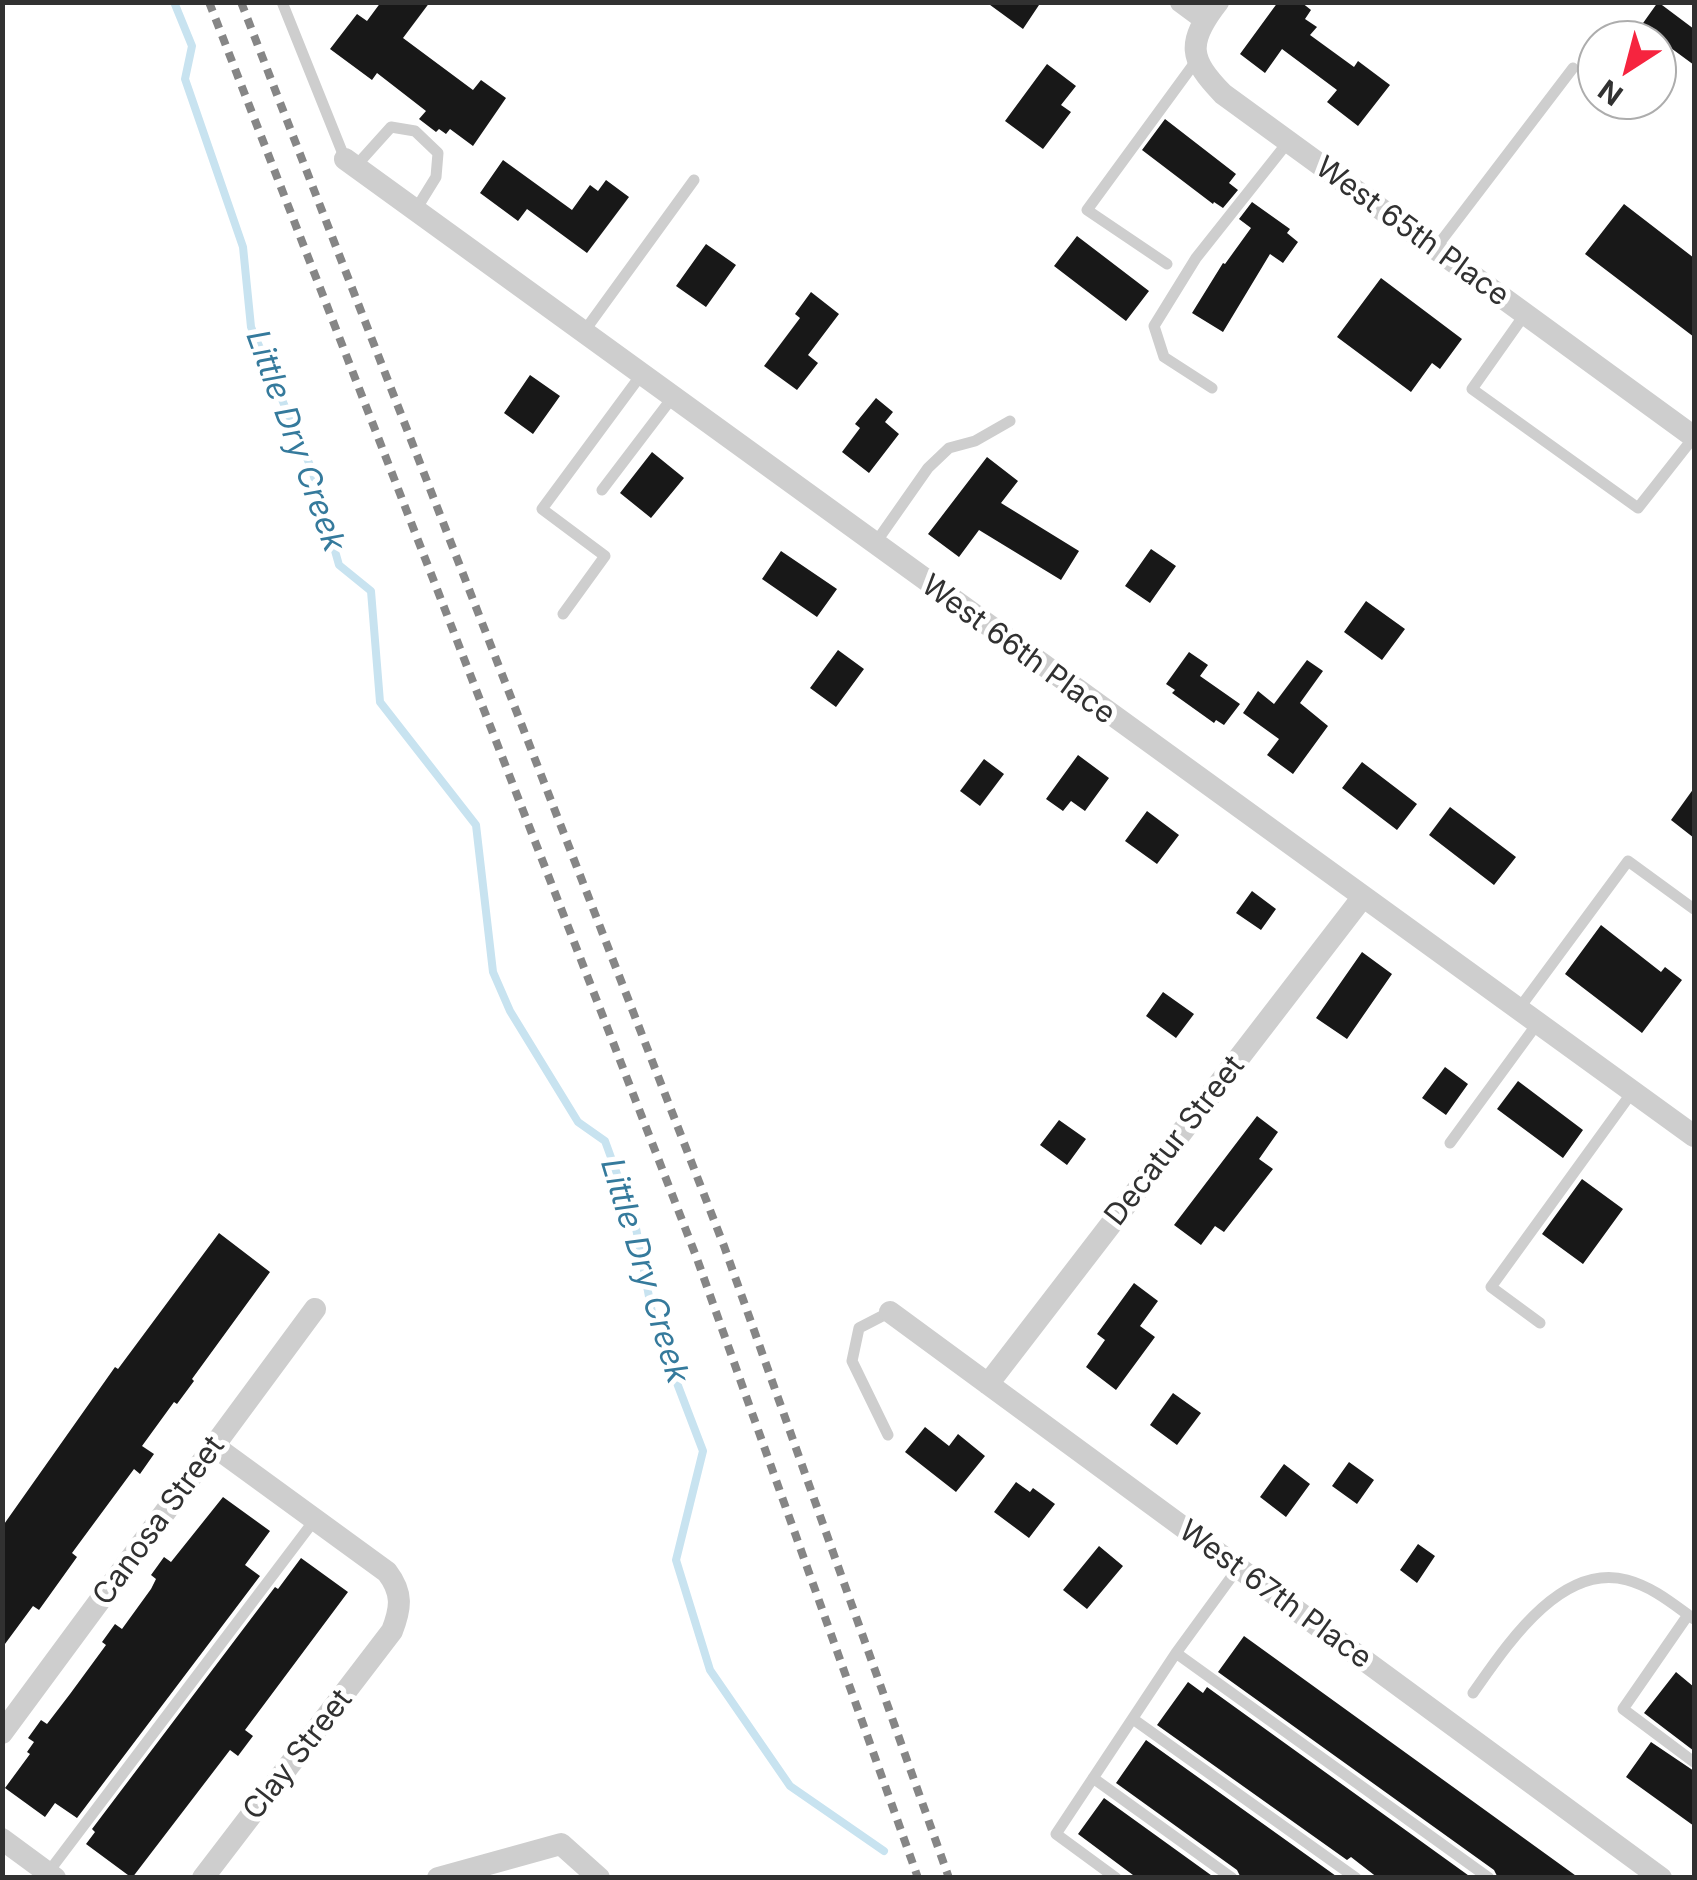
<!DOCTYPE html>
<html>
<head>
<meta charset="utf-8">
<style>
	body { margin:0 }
	#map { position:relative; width:1697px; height:1880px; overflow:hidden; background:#fff; font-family:Inter,sans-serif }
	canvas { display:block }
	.frame { position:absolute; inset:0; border:5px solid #313131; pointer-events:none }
	.north { position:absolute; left:1577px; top:20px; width:100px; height:100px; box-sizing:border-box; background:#fff; border:2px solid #adadad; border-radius:50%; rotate:216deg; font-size:28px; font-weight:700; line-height:40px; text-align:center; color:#313131 }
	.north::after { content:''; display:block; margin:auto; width:35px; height:45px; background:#f6243f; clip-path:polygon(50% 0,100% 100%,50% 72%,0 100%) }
</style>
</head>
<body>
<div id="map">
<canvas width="1697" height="1880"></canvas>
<div class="frame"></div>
<div class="north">N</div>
</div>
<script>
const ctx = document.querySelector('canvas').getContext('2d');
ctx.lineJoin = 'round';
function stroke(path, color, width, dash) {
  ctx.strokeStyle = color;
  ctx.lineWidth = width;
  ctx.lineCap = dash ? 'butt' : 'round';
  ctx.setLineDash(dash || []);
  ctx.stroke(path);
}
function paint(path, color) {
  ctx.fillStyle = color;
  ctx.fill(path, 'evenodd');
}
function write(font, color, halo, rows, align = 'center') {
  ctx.font = font + ' Inter,sans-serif';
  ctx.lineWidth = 10;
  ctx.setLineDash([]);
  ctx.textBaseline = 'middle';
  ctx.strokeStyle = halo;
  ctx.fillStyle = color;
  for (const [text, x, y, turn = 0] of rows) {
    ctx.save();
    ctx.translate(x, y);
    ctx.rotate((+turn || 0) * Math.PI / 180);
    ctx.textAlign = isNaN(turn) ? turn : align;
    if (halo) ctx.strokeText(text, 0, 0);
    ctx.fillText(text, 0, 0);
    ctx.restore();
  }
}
stroke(new Path2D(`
	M174 2 192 46 185 79 243 247 251 327 312 470 339 565 371 591 380 702 476 825 493 972 510 1011 578 1122 605 1141 635 1223 654 1323 703 1451 676 1560 710 1670 790 1786 884 1851`), '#c8e3f0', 8);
paint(new Path2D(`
	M381 2H430L403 38 473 90 481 80 506 98 473 146 450 129 446 134 439 129 436 132 419 119 426 111 377 73 372 80 330 49 357 14 367 21Z
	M986 2H1041L1023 29Z
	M1278 2H1301L1311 10 1305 19 1317 27 1310 35 1354 67 1358 61 1390 85 1358 126 1327 102 1337 90 1282 49 1265 73 1240 54Z
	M1658 2 1694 29V65L1660 40H1631Z
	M1047 64 1076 86 1061 105 1071 112 1043 149 1005 121Z
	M1165 119 1236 174 1229 183 1238 190 1223 208 1214 202 1213 204 1142 150Z
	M503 160 572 210 590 185 598 191 606 180 629 197 587 253 527 209 518 221 480 193Z
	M1252 202 1290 229 1287 233 1298 242 1283 263 1270 254 1223 332 1192 313 1223 263 1225 264 1251 228 1239 219Z
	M1624 204 1694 258V337L1585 254Z
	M1077 236 1149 291 1126 321 1054 266Z
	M706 244 736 265 706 307 676 286Z
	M1381 278 1462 339 1440 369 1432 363 1411 392 1337 337Z
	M811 292 839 314 808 355 818 363 797 390 764 366 800 318 795 314Z
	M530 375 560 396 533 434 504 413Z
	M876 398 893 412 885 422 899 434 869 473 842 452 860 428 855 424Z
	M652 452 684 478 651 518 620 493Z
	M987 457 1018 481 1001 503 1079 551 1061 580 979 530 959 557 928 534Z
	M1151 549 1176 566 1150 603 1125 586Z
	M781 551 837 589 817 617 762 579Z
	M1366 601 1405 629 1382 660 1344 632Z
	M838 650 864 669 836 707 810 688Z
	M1189 652 1208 665 1200 676 1240 704 1224 725 1216 720 1214 723 1172 693 1175 690 1166 684Z
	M1307 660 1323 671 1300 703 1328 726 1293 774 1267 755 1279 739 1243 713 1258 691 1274 704Z
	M1078 755 1109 778 1085 811 1071 801 1063 811 1046 799Z
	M984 759 1004 774 980 806 960 791Z
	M1362 762 1417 804 1397 830 1342 788Z
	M1694 788V838L1671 820Z
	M1450 807 1516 857 1494 885 1429 835Z
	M1147 811 1179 835 1157 864 1125 841Z
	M1252 891 1276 909 1261 930 1236 913Z
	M1601 925 1661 972 1665 967 1682 980 1642 1033 1565 974Z
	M1362 952 1392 974 1347 1039 1316 1018Z
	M1163 992 1194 1014 1176 1038 1146 1016Z
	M1445 1067 1468 1084 1446 1115 1422 1098Z
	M1518 1081 1583 1130 1563 1158 1497 1109Z
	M1257 1116 1278 1132 1259 1159 1273 1169 1224 1232 1215 1226 1201 1245 1174 1225Z
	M1059 1120 1086 1139 1067 1165 1040 1145Z
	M1582 1179 1623 1209 1583 1264 1542 1234Z
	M219 1233 270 1272 192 1379 194 1381 177 1404 174 1402 142 1446 154 1454 140 1474 134 1469 72 1553 77 1557 39 1610 33 1606 2 1648V1527L115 1367 118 1369Z
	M1134 1283 1158 1301 1140 1326 1155 1337 1116 1390 1086 1367 1105 1340 1097 1334Z
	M1173 1393 1201 1413 1177 1445 1150 1425Z
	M925 1427 949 1446 958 1434 985 1456 956 1492 905 1452Z
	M1349 1462 1374 1480 1357 1504 1332 1486Z
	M1284 1464 1310 1484 1286 1517 1260 1497Z
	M1016 1482 1030 1492 1033 1488 1055 1504 1029 1538 994 1512Z
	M223 1497 270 1531 245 1565 260 1576 77 1818 55 1803 45 1817 5 1788 30 1754 27 1752 34 1742 28 1738 41 1720 47 1724 70 1694 106 1645 102 1642 115 1624 122 1629 151 1589 156 1579 151 1575 164 1557 171 1562Z
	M1418 1544 1435 1556 1417 1583 1400 1570Z
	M1099 1546 1123 1566 1087 1609 1063 1590Z
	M301 1558 348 1592 245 1730 253 1736 238 1756 230 1750 132 1878 86 1844 95 1832 92 1829 275 1587 278 1589Z
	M1244 1636 1442 1779 1579 1878H1498L1494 1870 1218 1672Z
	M1676 1672 1694 1687V1751L1644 1713Z
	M1188 1682 1203 1693 1207 1687 1472 1878H1378L1351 1857 1347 1860 1157 1725Z
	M1146 1740 1336 1876 1335 1878H1241L1237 1870 1116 1783Z
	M1651 1742 1694 1771V1826L1626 1777Z
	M1104 1798 1215 1878H1137L1078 1834Z`), '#181818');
stroke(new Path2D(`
	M282 2 345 159
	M355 167 391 127 415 131 438 153 436 177 415 211
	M1435 249 1573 68
	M1167 264 1087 210 1196 61
	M1525 314 1472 389 1638 508 1694 437
	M583 333 694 180
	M1212 388 1164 357 1154 326 1196 258 1288 142
	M602 490 672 398
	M874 545 928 468 949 448 975 441 1010 421
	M563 614 605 556 542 509 641 375
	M1518 1010 1628 861 1694 909
	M1450 1143 1537 1024
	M1540 1323 1491 1287 1633 1091
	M888 1435 852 1361 859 1328 890 1312
	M1688 1615 1623 1709 1694 1762
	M1176 1653 1489 1878
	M1473 1693C1505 1648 1560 1562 1627 1580 1653 1587 1673 1604 1694 1619
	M1133 1719 1356 1878
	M1093 1778 1232 1878
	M47 1874 316 1518
	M1116 1878 1056 1834 1176 1653 1238 1568`), '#cecece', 11);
stroke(new Path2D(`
	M1181 2 1204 19
	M1218 2C1186 43 1189 59 1223 94L1694 437
	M345 159 1694 1136
	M890 1312 1661 1878
	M988 1384 1362 898
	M2 1733 315 1309
	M2 1839 55 1878
	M203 1878 392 1631C401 1608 403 1593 387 1572L214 1446
	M438 1878 561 1844 599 1878`), '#cecece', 22);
stroke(new Path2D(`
	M209 2 696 1256 918 1878
	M241 2 724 1246 949 1878`), '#868686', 8, [10, 8]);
write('30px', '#313131', '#fff', [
	["West 65th Place",1412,232,36],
	["West 66th Place",1018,650,36],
	["Decatur Street",1175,1141,-52],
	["Canosa Street",159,1521,-54],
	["West 67th Place",1275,1595,36],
	["Clay Street",298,1755,-52]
]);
write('italic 32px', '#357a9c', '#fff', [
	["Little Dry Creek",295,441,70],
	["Little Dry Creek",644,1271,73]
]);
</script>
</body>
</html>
